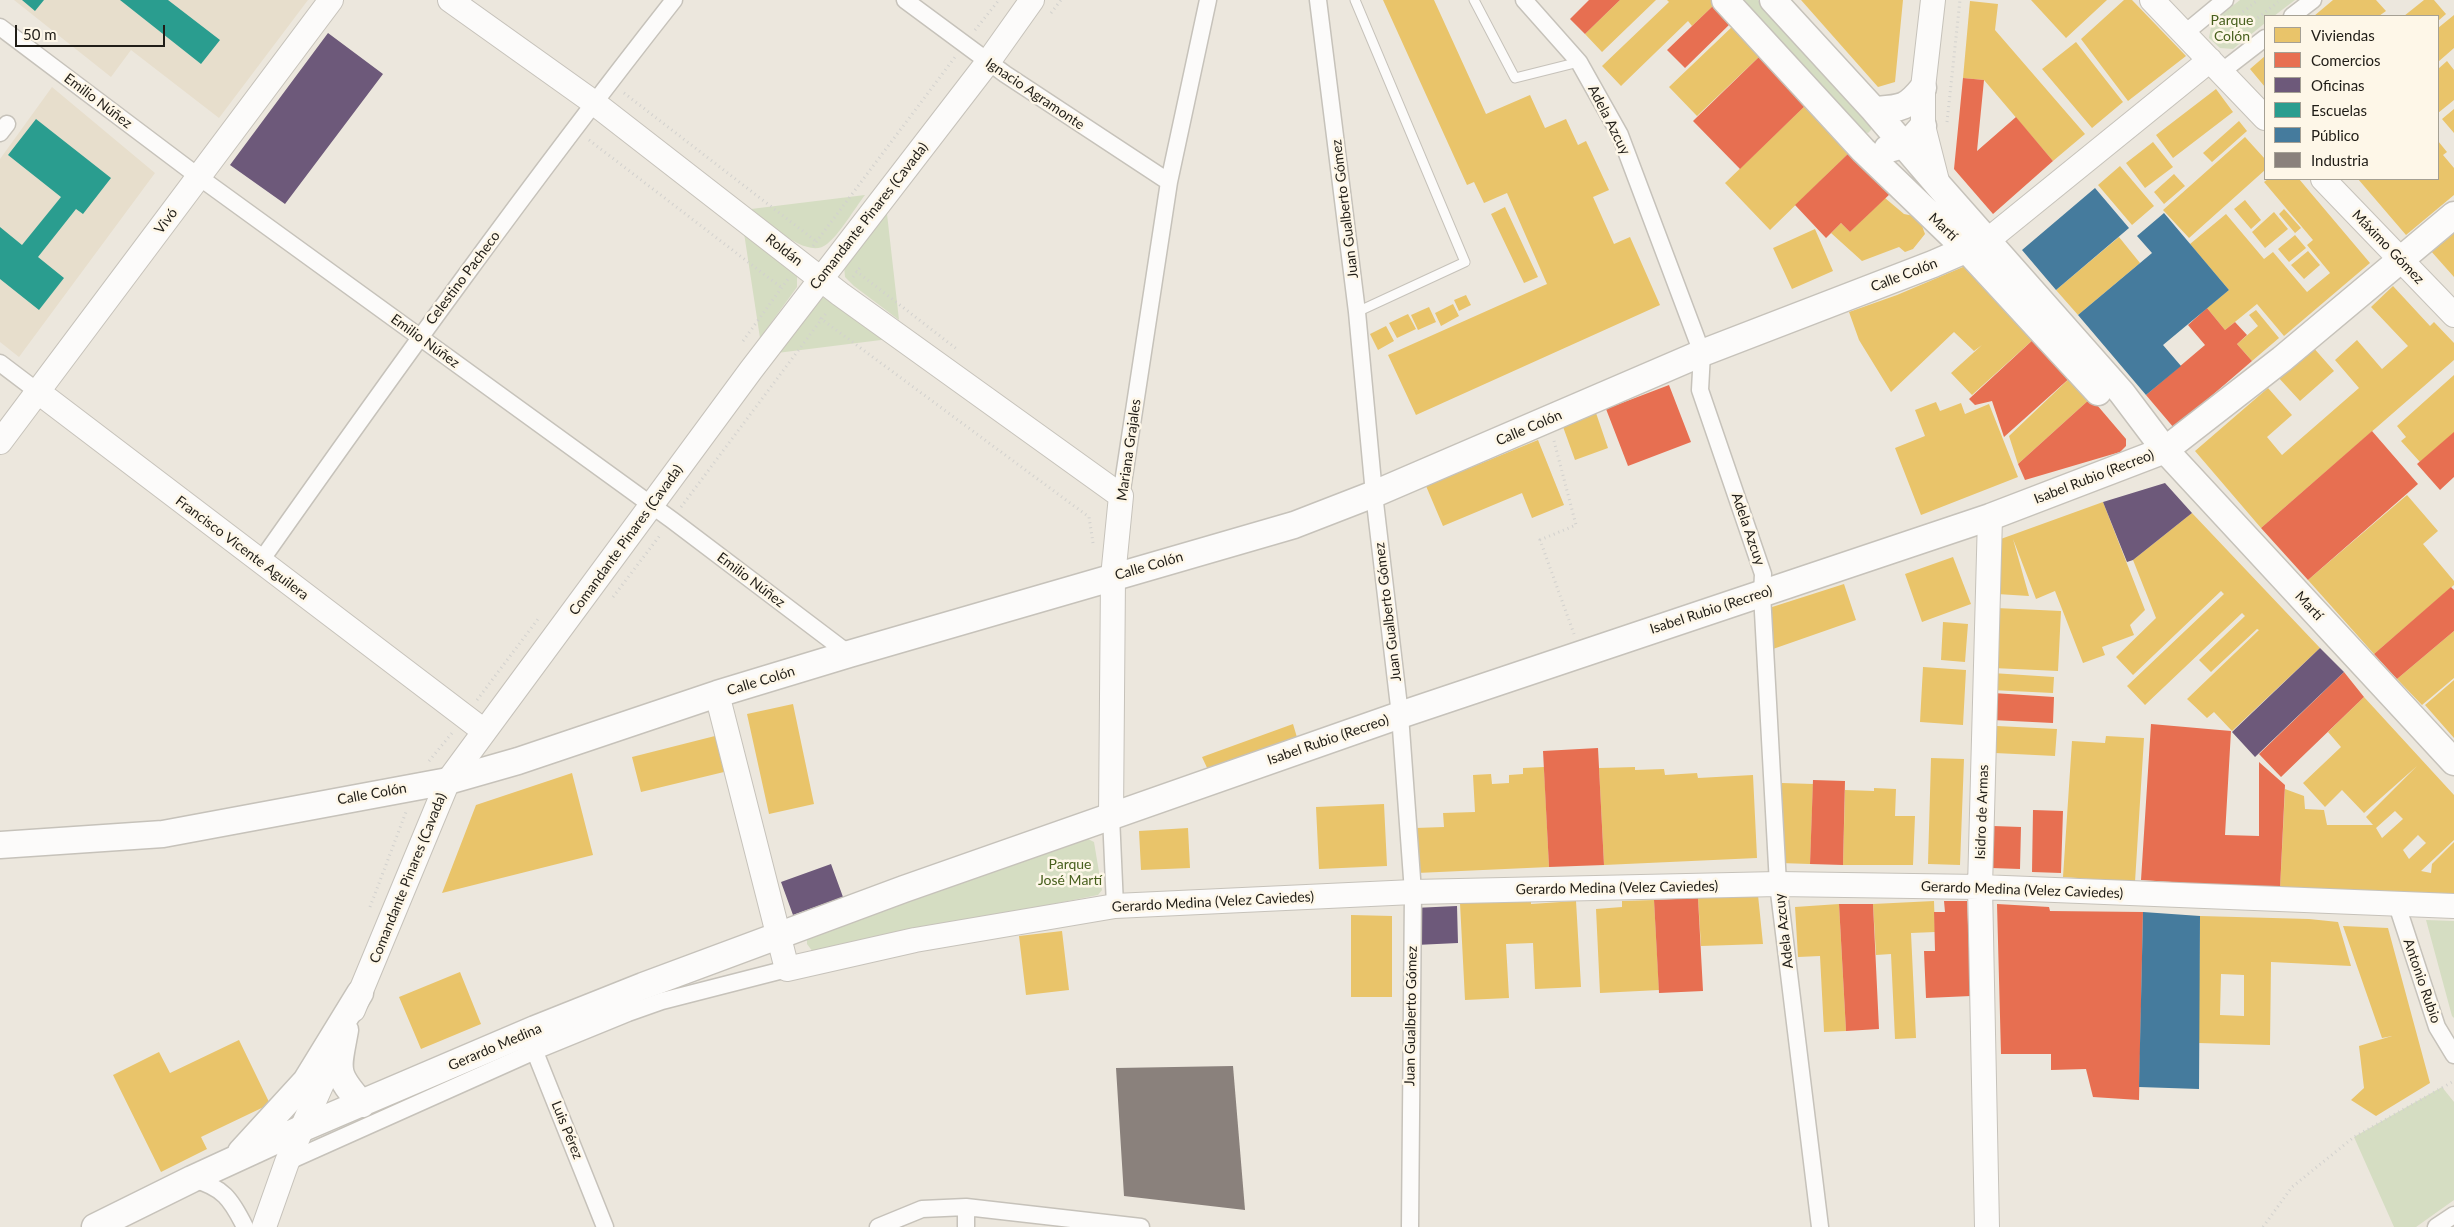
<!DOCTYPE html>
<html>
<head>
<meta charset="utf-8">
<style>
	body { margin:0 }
	#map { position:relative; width:2454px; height:1227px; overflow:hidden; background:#ece7dd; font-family:Lato,sans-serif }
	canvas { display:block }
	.legend { position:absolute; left:2264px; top:15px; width:175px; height:165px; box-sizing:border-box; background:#fef7e8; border:1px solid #a5a094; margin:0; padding:6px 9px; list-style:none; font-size:15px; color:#201d17 }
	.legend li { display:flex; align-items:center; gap:10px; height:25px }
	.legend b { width:25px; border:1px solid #a5a094 }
	.scale { position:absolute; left:15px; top:25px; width:150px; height:22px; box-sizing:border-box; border:2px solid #201d17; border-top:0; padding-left:6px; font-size:15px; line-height:18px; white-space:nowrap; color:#201d17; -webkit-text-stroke:4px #fef7e8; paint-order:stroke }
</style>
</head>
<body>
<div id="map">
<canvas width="2454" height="1227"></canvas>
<ul class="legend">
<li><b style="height:14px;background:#e9c46a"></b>Viviendas</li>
<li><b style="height:14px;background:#e76f51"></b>Comercios</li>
<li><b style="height:14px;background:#6d597a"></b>Oficinas</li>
<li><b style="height:14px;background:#2a9d8f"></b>Escuelas</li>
<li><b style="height:14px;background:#457b9d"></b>Público</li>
<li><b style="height:14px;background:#8a817c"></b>Industria</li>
</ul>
<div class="scale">50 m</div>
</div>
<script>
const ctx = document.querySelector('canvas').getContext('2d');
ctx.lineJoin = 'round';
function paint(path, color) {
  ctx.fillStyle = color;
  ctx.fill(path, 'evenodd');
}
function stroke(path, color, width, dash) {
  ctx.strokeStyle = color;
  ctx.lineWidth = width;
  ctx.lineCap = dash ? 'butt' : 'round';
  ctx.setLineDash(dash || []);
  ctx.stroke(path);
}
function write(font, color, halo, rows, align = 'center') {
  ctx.font = font + ' Lato,sans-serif';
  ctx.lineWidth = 5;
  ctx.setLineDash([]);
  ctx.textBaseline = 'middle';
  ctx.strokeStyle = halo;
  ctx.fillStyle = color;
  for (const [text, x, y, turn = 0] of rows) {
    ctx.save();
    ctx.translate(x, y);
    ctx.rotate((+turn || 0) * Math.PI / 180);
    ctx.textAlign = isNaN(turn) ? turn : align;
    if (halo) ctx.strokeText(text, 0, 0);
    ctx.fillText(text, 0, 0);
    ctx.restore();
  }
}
paint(new Path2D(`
	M14 0H308L219 118 131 50 111 77Z
	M52 87 155 173 19 357 0 342V159Z`), '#e7decc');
paint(new Path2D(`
	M1740 0H1758L1872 124 1871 130 1868 133 1862 131Z
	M2240 0H2295L2274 16H2265V23L2233 49 2220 48 2209 38 2212 22Z
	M865 195C855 208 839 235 827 244 807 261 767 221 751 209Z
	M886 205 899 320 854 286 845 277 844 266Z
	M744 233 797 273V287L760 338Z
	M827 296 889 339 777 353 814 302Z
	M1086 838 1094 842 1102 890 1098 895 813 952 807 944V937Z
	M2426 920 2454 921V1018L2452 1016Z
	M2442 1087 2454 1102V1200L2416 1227H2394L2354 1137Z`), '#d5ddc2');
paint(new Path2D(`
	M1383 0H1434L1486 114 1530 95 1545 128 1566 119 1578 145 1586 141 1609 190 1593 197 1614 244 1630 237 1660 305 1416 415 1388 355 1547 284 1507 193 1484 203 1474 182 1467 185Z
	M1620 0H1656L1602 52 1585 34Z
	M1667 0H1713L1716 3 1692 26 1688 21 1621 86 1602 66 1669 2Z
	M1801 0H1903L1895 82 1878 87Z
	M2031 0H2107L2066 38Z
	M2124 0H2132L2186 56 2128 101 2081 39Z
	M2333 0H2376L2386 11 2379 16H2314Z
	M2424 0H2434L2446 14 2438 21V16H2404Z
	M1970 1 1998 4 1995 30 2085 134 2053 161 1984 80 1963 78Z
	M2454 15V48L2438 62V28Z
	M1735 24 1762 54 1697 116 1669 87Z
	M2076 42 2123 102 2092 128 2042 69Z
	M2265 56V87L2250 69Z
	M2447 61 2454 70V100L2438 113V69Z
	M2216 89 2233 112 2173 158 2156 135Z
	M1808 103 1852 150 1770 230 1725 183Z
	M2454 109V133L2442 119Z
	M2239 121 2247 131 2212 162 2203 153Z
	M2245 137 2265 159V170L2189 238 2163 210Z
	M2438 141 2447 152 2443 155 2454 168V195L2406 235 2358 179H2438Z
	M2153 142 2173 167 2145 188 2126 163Z
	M2120 166 2154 206 2132 225 2098 185Z
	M2174 174 2185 186 2164 204 2154 192Z
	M2268 179H2299L2370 263 2284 336 2257 304 2225 330 2207 308 2229 290 2190 244 2226 214 2264 259 2273 252 2307 292 2330 273 2307 245 2313 240 2264 182Z
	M1885 198 1904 214 1914 216 1921 223 1925 234 1913 249 1905 252 1899 247 1862 261 1831 233 1841 223 1850 232Z
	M2245 200 2261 220 2251 229 2234 209Z
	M1505 207 1538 277 1524 283 1491 214Z
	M2284 209 2301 228 2295 233 2279 214Z
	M2274 212 2288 229 2265 248 2252 232Z
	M1815 229 1833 271 1792 289 1773 248Z
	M2454 230V277L2430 250Z
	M2295 235 2306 248 2289 262 2278 249Z
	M2119 237 2140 263 2078 315 2056 290Z
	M2308 251 2320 265 2304 279 2291 265Z
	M1970 264 2036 337 1972 395 1951 373 1982 345 1974 351 1954 332 1891 392 1859 340 1849 312 1897 295Z
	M2393 286 2430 326 2434 322 2454 343V360L2261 528 2195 451 2268 388 2292 415 2267 437 2282 455 2359 388 2335 360 2357 340 2382 369 2408 346 2371 307Z
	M1466 295 1471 305 1459 311 1454 300Z
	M1453 304 1459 316 1441 326 1435 313Z
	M1429 307 1436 322 1418 330 1411 315Z
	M2256 310 2279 338 2252 361 2237 344 2258 326 2249 315Z
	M1408 314 1416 329 1397 338 1389 323Z
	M1386 326 1394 341 1378 350 1370 334Z
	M2312 346 2334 371 2300 401 2277 376Z
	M2454 375V433L2420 462 2401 441 2406 437 2397 426Z
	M2072 376 2091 398 2018 464 2009 436Z
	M1936 402 1940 411 1961 403 1965 414 1989 404 2018 477 1921 515 1895 448 1925 436 1915 410Z
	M1596 413 1608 448 1575 460 1562 424Z
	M1538 440 1564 505 1532 518 1522 493 1443 526 1426 486Z
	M2407 495 2438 531 2423 544 2454 581V585L2374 654 2308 580Z
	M2103 502 2145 610 2130 625 2134 635 2102 647 2105 655 2083 663 2055 591 2036 599 2013 539 2029 596 1997 594 1998 540Z
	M2192 513 2320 648 2232 731 2214 712 2207 718 2187 699 2259 630 2257 629 2211 672 2199 660 2245 616 2242 613 2145 705 2127 686 2224 594 2221 591 2133 675 2116 657 2156 618 2133 560Z
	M1953 557 1971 604 1922 622 1905 574Z
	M1844 584 1856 620 1773 649 1769 608Z
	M1996 608 2061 611 2058 671 1993 668Z
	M1943 622 1968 624 1965 662 1941 660Z
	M2454 631V678L2422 705 2397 679Z
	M1923 667 1966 670 1963 725 1920 722Z
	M1992 673 2054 677 2053 693 1991 690Z
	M2454 680V738L2425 705Z
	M2364 697 2454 795V840L2421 871 2431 873 2432 864 2454 842V896L2280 889 2285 789 2304 796 2305 809 2324 810 2327 825H2373L2366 817 2417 766 2364 813 2342 790 2325 807 2303 783 2341 747 2328 732ZM2395 811 2403 819 2382 838 2376 828ZM2418 835 2426 843 2409 859 2403 850Z
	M793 704 814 804 769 814 747 714Z
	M1293 724 1299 744 1209 772 1202 757Z
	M1997 726 2057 729 2055 756 1995 753Z
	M715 736 724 772 641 792 632 757Z
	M2106 736 2144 738 2135 882 2063 877 2072 741 2105 743Z
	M1931 758 1964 759 1960 865 1928 864Z
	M1544 767 1549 867 1417 873 1415 828 1444 827 1443 813 1475 812 1473 775 1491 774 1492 784 1509 783V775L1523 774V768Z
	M1635 767V770L1664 769 1665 775 1697 773 1698 778 1753 775 1757 858 1604 865 1599 768Z
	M572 773 593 855 442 893 476 805Z
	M1782 783 1813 784 1810 864 1780 863Z
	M1874 788 1896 789 1895 816H1915L1913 865H1843L1845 790 1874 791Z
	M1384 804 1387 866 1319 869 1316 807Z
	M1188 828 1190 868 1141 870 1139 831Z
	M1758 895 1763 944 1701 946 1698 898Z
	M1531 900V904L1576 901 1581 987 1535 989 1533 943 1506 944 1509 998 1465 1000 1460 903Z
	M1654 900 1659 990 1600 993 1596 909 1622 907V901Z
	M1934 901 1935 932 1911 933 1916 1038 1895 1039 1891 954 1876 955 1873 904Z
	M1839 904 1846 1031 1824 1032 1820 956 1798 957 1795 907Z
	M1351 915 1392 916V997H1351Z
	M2200 916 2309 919 2338 922 2351 966 2271 962 2270 1045 2198 1043ZM2221 974 2244 975V1016L2220 1015Z
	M2343 926 2388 928 2430 1083 2376 1116 2351 1100 2364 1088 2359 1046 2392 1036 2382 1038Z
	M1062 931 1069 990 1026 995 1019 936Z
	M460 972 481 1024 421 1049 399 997Z
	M239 1040 270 1104 201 1137 207 1149 161 1172 113 1075 159 1052 170 1073Z`), '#e9c46a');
paint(new Path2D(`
	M1589 0H1620L1585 34 1570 19Z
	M1716 3 1733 21 1685 68 1667 50Z
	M1762 54 1808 103 1740 169 1693 121Z
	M1963 78 1984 80 1977 151 2016 117 2053 161 1993 214 1954 169Z
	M1852 150 1892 192 1850 232 1841 223 1826 238 1795 205Z
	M2207 308 2225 330 2235 322 2247 335 2237 344 2252 361 2174 428 2146 395 2205 345 2188 325Z
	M2036 337 2072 376 2004 437 1992 401 1975 405 1969 399Z
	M1669 385 1691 442 1628 466 1606 409Z
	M2091 398 2126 439V446L2120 452 2025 480 2018 464Z
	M2372 431 2418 484 2308 580 2261 528Z
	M2454 432V477L2440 490 2417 464Z
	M2451 587 2454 590V631L2397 679 2374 654Z
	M2344 672 2364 697 2281 777 2259 754Z
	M1993 693 2054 697 2053 723 1992 720Z
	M2151 724 2231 731 2225 835 2259 836V762L2285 785 2280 889 2141 880Z
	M1598 748 1604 865 1549 867 1543 751Z
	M1813 780 1845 781 1843 865 1810 864Z
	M2033 810 2063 811 2061 873 2032 872Z
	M1993 826 2021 827 2020 869 1991 868Z
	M1698 898 1703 991 1659 993 1654 900Z
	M1944 901H1967L1971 996 1926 998 1924 951H1935L1934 912H1945Z
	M1839 904H1873L1879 1029 1846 1031Z
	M1997 904 2049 907 2050 911 2143 912 2139 1100 2093 1097 2086 1069 2051 1070V1054H2001Z`), '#e76f51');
paint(new Path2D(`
	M328 33 383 74 285 204 230 165Z
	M2165 483 2192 513 2133 560 2127 562 2103 502Z
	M2320 648 2344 672 2255 757 2232 732Z
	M831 864 843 897 793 915 781 882Z
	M1457 906 1458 943 1416 945 1414 908Z`), '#6d597a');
paint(new Path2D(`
	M22 0H44L35 11Z
	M120 0H168L220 40 201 64Z
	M36 119 111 178 83 214 76 209 38 257 64 278 39 310 0 279V227L22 245 61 197 8 155Z`), '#2a9d8f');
paint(new Path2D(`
	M2095 188 2129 228 2056 290 2022 250Z
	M2164 213 2229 290 2163 345 2181 366 2146 395 2078 315 2152 253 2137 236Z
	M2143 912 2200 916 2199 1089 2139 1087Z`), '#457b9d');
paint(new Path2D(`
	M1233 1066 1245 1210 1124 1196 1116 1068Z`), '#8a817c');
const lane = new Path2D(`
	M1355 0 1465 262 1357 312
	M1474 0 1515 78 1579 62`);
const street = new Path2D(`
	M905 0 1005 74 1169 182
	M1318 0 1357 312 1374 494 1400 715 1413 892 1410 1227
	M1524 0 1579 62 1620 135 1702 353 1700 390 1763 574 1762 594 1778 884 1820 1227
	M2292 16 2313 0
	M0 27 199 177 672 520 849 654
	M2184 34 2225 0
	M2221 72 2265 38
	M0 133 7 124
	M0 363 37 391
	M1121 496 1169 182 1208 0
	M260 562C394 372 530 183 674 0
	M1111 816 1115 906
	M2397 905 2437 1027 2454 1055
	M531 1042 605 1227
	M287 1162 535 1051 628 1013 662 1001 787 969
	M192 1179C223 1187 231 1199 245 1227
	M878 1227 922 1209 966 1207 1141 1227
	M966 1227V1207
	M2436 1227 2454 1215`);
const secondary = new Path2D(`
	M450 0 593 102 840 294 1121 496 1113 577 1111 816
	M1933 0 1923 88V126L1938 185
	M2152 0 2265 118
	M2323 179 2454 315
	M1988 240 2210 60
	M37 391 484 731
	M0 442 331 0
	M717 694 787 969 915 940 1115 906 1413 892 1778 884 1980 887 2454 906
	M353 1010 448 781 751 370 988 62 1032 0
	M264 1227 287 1162 340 1043
	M1987 1227 1980 887 1990 517`);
const primary = new Path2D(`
	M1725 0 1863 150 1967 250 2098 392
	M1773 0 1874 110 1939 186 2122 393 2165 450 2454 762
	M1874 110C1901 108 1906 109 1923 88
	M1887 149C1904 147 1913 139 1923 126
	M0 845 163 834 448 781 518 761 717 694 849 654 1294 525 1374 494 1702 353 1933 264 1988 240
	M345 1030C338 1070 333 1072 362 1104
	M241 1152 306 1081 360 993
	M95 1227 192 1179 303 1128 535 1029 643 986 904 889 1400 715 1990 517 2165 450 2282 359 2454 215`);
stroke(lane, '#c6c2ba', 11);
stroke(street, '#c6c2ba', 19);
stroke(secondary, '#c6c2ba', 26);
stroke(primary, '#c6c2ba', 29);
stroke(new Path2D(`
	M1051 13 1061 0
	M2235 18 2258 0
	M2250 24 2278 2
	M975 30 999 0
	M624 93 817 242
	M1947 122 1960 0
	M589 140 782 288
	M813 246 955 57
	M856 271 958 350
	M853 277 861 266
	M820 318 1089 517 1093 543
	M743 341 788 279
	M1554 441 1576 525 1540 540 1574 634
	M681 507 827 312
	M613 597 661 534
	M477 700 538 619
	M429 761 452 733
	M370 907 406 812
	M2263 1227 2292 1187 2354 1137 2454 1081`), '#d2d1ce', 3, [1, 4]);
stroke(lane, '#fcfbfa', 9);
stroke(street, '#fcfbfa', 16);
stroke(secondary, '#fcfbfa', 24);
stroke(primary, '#fcfbfa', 26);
write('14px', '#475f1d', '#fef7e8', [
	["Parque",2232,20],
	["Colón",2232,36],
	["Parque",1070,864],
	["José Martí",1070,880]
]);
write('14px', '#201d17', '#fef7e8', [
	["Ignacio Agramonte",1035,94,34],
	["Emilio Núñez",98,101,37],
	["Adela Azcuy",1609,120,63],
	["Juan Gualberto Gómez",1345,209,-97],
	["Comandante Pinares (Cavada)",869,216,-52],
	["Vivó",166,221,-53],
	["Martí",1943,227,43],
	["Máximo Gómez",2388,247,46],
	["Roldán",784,250,38],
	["Calle Colón",1904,275,-21],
	["Celestino Pacheco",463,278,-53],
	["Emilio Núñez",425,341,36],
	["Calle Colón",1529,428,-23],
	["Mariana Grajales",1129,450,-82],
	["Isabel Rubio (Recreo)",2094,477,-21],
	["Adela Azcuy",1748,529,71],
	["Comandante Pinares (Cavada)",626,540,-54],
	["Francisco Vicente Aguilera",242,548,37],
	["Calle Colón",1149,566,-16],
	["Emilio Núñez",751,580,37],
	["Martí",2309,606,47],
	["Isabel Rubio (Recreo)",1711,610,-18],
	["Juan Gualberto Gómez",1388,612,-97],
	["Calle Colón",761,681,-17],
	["Isabel Rubio (Recreo)",1328,740,-19],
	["Calle Colón",372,794,-10],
	["Isidro de Armas",1982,812,-88],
	["Comandante Pinares (Cavada)",408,878,-68],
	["Gerardo Medina (Velez Caviedes)",1617,888,-1],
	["Gerardo Medina (Velez Caviedes)",2022,890,2],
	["Gerardo Medina (Velez Caviedes)",1213,902,-3],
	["Adela Azcuy",1784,931,-97],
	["Antonio Rubio",2422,981,71],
	["Juan Gualberto Gómez",1411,1016,-89],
	["Gerardo Medina",495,1047,-23],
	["Luis Pérez",567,1130,68]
]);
</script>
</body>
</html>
